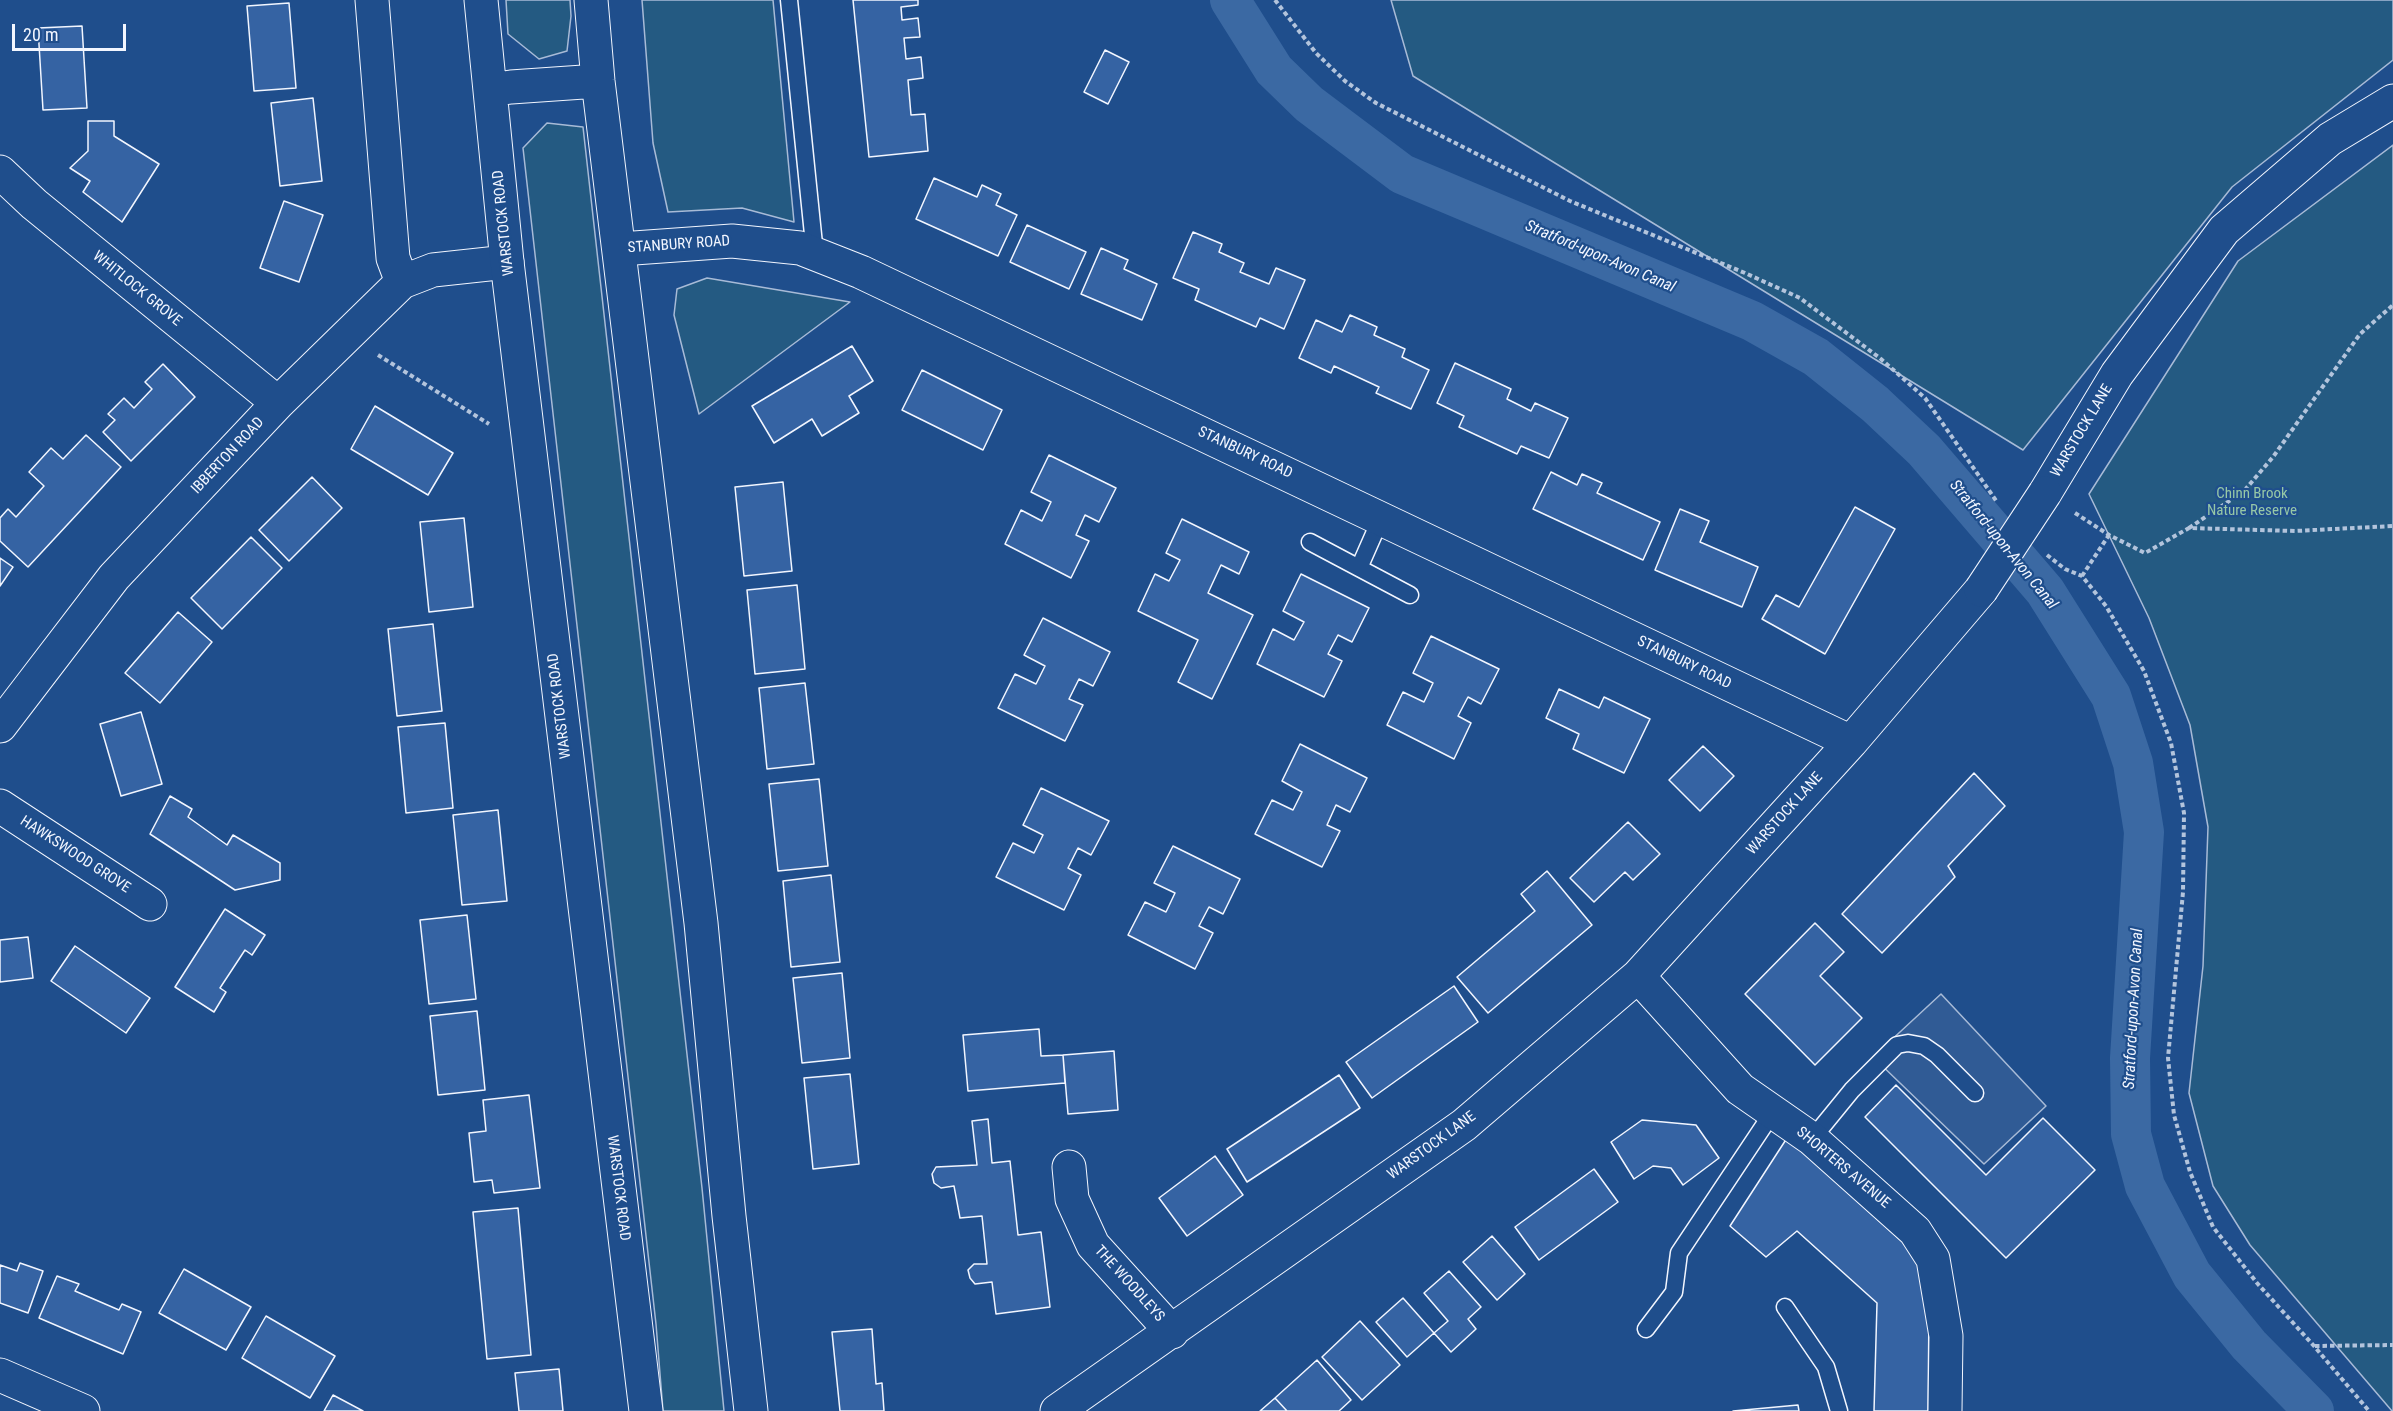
<!DOCTYPE html>
<html>
<head>
<meta charset="utf-8">
<style>
	body { margin:0 }
	#map { position:relative; width:2393px; height:1411px; overflow:hidden; background:#1f4e8c; font-family:"Roboto Condensed",sans-serif }
	canvas { display:block }
	.scale { position:absolute; left:12px; top:24px; width:114px; height:27px; box-sizing:border-box; border:3px solid #f2f6ff; border-top:0; padding-left:8px; font-size:18px; line-height:21px; white-space:nowrap; color:#f2f6ff; -webkit-text-stroke:4px #1f4e8c; paint-order:stroke }
</style>
</head>
<body>
<div id="map">
<canvas width="2393" height="1411"></canvas>
<div class="scale">20 m</div>
</div>
<script>
const ctx = document.querySelector('canvas').getContext('2d');
ctx.lineJoin = 'round';
function paint(path, color) {
  ctx.fillStyle = color;
  ctx.fill(path, 'evenodd');
}
function stroke(path, color, width, dash) {
  ctx.strokeStyle = color;
  ctx.lineWidth = width;
  ctx.lineCap = dash ? 'butt' : 'round';
  ctx.setLineDash(dash || []);
  ctx.stroke(path);
}
function write(font, color, halo, rows, align = 'center') {
  ctx.font = font + ' "Roboto Condensed",sans-serif';
  ctx.lineWidth = 4.5;
  ctx.setLineDash([]);
  ctx.textBaseline = 'middle';
  ctx.strokeStyle = halo;
  ctx.fillStyle = color;
  for (const [text, x, y, turn = 0] of rows) {
    ctx.save();
    ctx.translate(x, y);
    ctx.rotate((+turn || 0) * Math.PI / 180);
    ctx.textAlign = isNaN(turn) ? turn : align;
    if (halo) ctx.strokeText(text, 0, 0);
    ctx.fillText(text, 0, 0);
    ctx.restore();
  }
}
const green = new Path2D(`
	M506 0H570L571 16 567 51 539 59 508 34Z
	M642 0H773L794 222 742 208 668 212 653 143Z
	M1391 0H2393V60L2232 187 2023 450 1413 76Z
	M547 123 583 127 702 1188 724 1411H663L656 1324 523 148Z
	M2393 145V1411H2392L2250 1245 2213 1186 2189 1093 2203 966 2208 827 2190 725 2149 618 2089 494 2238 261Z
	M707 278 850 302 699 414 674 315 677 289Z`);
paint(green, '#245a82');
stroke(green, '#a8bbd7', 1.5);
const parking = new Path2D(`
	M1941 994 2046 1106 1984 1164 1873 1057Z`);
paint(parking, '#305b95');
stroke(parking, '#a8bbd7', 1.5);
stroke(new Path2D(`
	M1230 0 1274 70 1309 104 1402 174 1752 321 1816 357 1875 404 1924 450 2045 591 2111 696 2133 763 2144 832 2130 1058 2131 1134 2145 1186 2192 1275 2249 1345 2314 1411`), '#3b69a3', 40);
const building = new Path2D(`
	M853 0H918V5L901 7 902 20 918 18 920 37 904 38 906 59 921 57 923 78 908 80 911 115 925 114 928 151 869 157Z
	M289 3 296 88 254 91 247 6Z
	M82 26 87 108 43 110 38 28Z
	M1105 50 1129 62 1108 104 1084 92Z
	M313 98 322 181 280 186 271 103Z
	M88 121H114V136L159 164 122 222 83 192 90 181 70 168 88 151Z
	M934 178 977 197 982 185 1001 194 996 205 1017 215 998 256 916 219Z
	M284 201 323 215 299 282 260 268Z
	M1027 225 1086 252 1069 289 1010 262Z
	M1193 232 1222 244 1219 252 1244 263 1240 272 1269 284 1276 268 1305 280 1284 329 1260 318 1256 327 1195 300 1199 289 1173 278Z
	M1101 248 1128 260 1124 269 1157 284 1142 320 1081 294Z
	M1350 315 1377 327 1374 335 1405 349 1402 357 1429 370 1411 409 1376 393 1379 387 1334 366 1331 373 1299 358 1316 320 1342 332Z
	M852 346 873 381 849 396 859 413 822 436 812 419 774 443 752 406Z
	M1455 363 1511 389 1507 399 1531 411 1535 403 1568 418 1549 458 1521 446 1517 454 1459 427 1464 416 1437 403Z
	M163 364 195 397 131 461 103 432 115 420 108 414 124 398 134 408 152 389 145 382Z
	M922 370 1002 410 983 450 902 410Z
	M375 406 453 453 428 495 351 449Z
	M86 435 121 467 28 567 0 541V518L8 509 16 517 44 486 29 472 51 448 63 459Z
	M1049 455 1116 488 1099 522 1085 515 1076 535 1089 541 1071 578 1005 544 1021 510 1042 521 1051 502 1031 492Z
	M1551 472 1577 485 1582 474 1602 483 1597 493 1660 522 1643 560 1533 509Z
	M312 477 342 508 289 561 259 530Z
	M783 482 792 571 744 576 735 487Z
	M1855 507 1895 529 1825 654 1762 619 1776 595 1799 607Z
	M1680 509 1709 521 1700 542 1758 567 1742 607 1655 570Z
	M464 518 473 607 429 612 420 522Z
	M1182 519 1249 552 1239 574 1221 565 1208 593 1253 615 1212 699 1178 682 1198 640 1138 611 1155 574 1169 581 1180 560 1166 553Z
	M251 537 282 568 222 629 191 598Z
	M0 558 13 567 0 586Z
	M1301 574 1369 608 1352 642 1338 635 1328 654 1342 661 1324 697 1257 664 1273 629 1294 640 1304 622 1283 611Z
	M797 585 805 669 755 674 747 590Z
	M178 612 212 642 160 703 125 673Z
	M1043 618 1110 652 1093 686 1079 679 1069 699 1083 705 1065 741 998 708 1015 674 1036 684 1045 666 1024 655Z
	M433 624 442 711 397 716 388 629Z
	M1431 636 1499 669 1481 704 1468 697 1458 716 1471 723 1454 759 1387 725 1403 692 1424 702 1433 683 1413 673Z
	M805 683 814 764 767 769 759 688Z
	M1559 689 1599 708 1604 697 1650 719 1624 773 1573 749 1579 734 1546 718Z
	M141 712 162 784 121 796 100 724Z
	M445 723 453 808 406 813 398 727Z
	M1300 744 1367 778 1350 812 1336 805 1327 825 1340 831 1322 867 1255 834 1272 800 1293 810 1302 792 1282 781Z
	M1703 746 1734 776 1700 811 1669 780Z
	M1974 773 2005 806 1948 866 1955 877 1882 953 1842 914Z
	M819 779 828 866 778 871 769 784Z
	M1041 788 1109 821 1091 855 1078 848 1068 868 1081 875 1064 910 996 877 1013 843 1034 853 1043 835 1023 825Z
	M170 796 192 809 188 817 227 845 233 835 280 863V880L235 890 150 834Z
	M498 810 507 901 462 905 453 815Z
	M1628 822 1660 854 1633 880 1625 872 1594 902 1570 878Z
	M1173 846 1240 879 1223 914 1209 907 1199 926 1213 933 1195 969 1128 935 1145 902 1166 912 1175 893 1154 883Z
	M1547 871 1592 925 1488 1013 1457 977 1535 911 1521 894Z
	M831 875 840 962 791 967 783 881Z
	M225 909 265 935 252 955 245 950 220 988 226 992 214 1012 175 987Z
	M467 915 476 999 429 1004 420 920Z
	M1815 923 1844 952 1820 976 1862 1018 1815 1065 1745 994Z
	M28 937 33 978 0 982V940Z
	M75 946 150 998 126 1033 51 981Z
	M842 973 850 1058 802 1063 793 978Z
	M1454 986 1478 1022 1372 1098 1346 1062Z
	M477 1011 485 1090 438 1095 430 1016Z
	M1039 1029 1041 1056 1063 1055 1065 1083 968 1091 963 1035Z
	M1114 1051 1118 1110 1068 1114 1063 1055Z
	M850 1074 859 1164 813 1169 804 1078Z
	M1339 1075 1360 1108 1247 1182 1227 1149Z
	M1896 1085 1986 1175 2043 1118 2095 1170 2006 1258 1865 1117Z
	M529 1095 540 1188 494 1193 492 1180 474 1182 469 1133 486 1131 483 1100Z
	M988 1119 992 1163 1010 1161 1018 1235 1041 1232 1050 1307 996 1314 992 1282 975 1284 970 1278 968 1270 974 1264H987L982 1216 960 1218 954 1186 941 1188 934 1183 932 1174 936 1167 977 1165 972 1121Z
	M1642 1120 1696 1125 1719 1158 1683 1185 1671 1168 1653 1166 1634 1179 1611 1142Z
	M1787 1138 1917 1255 1929 1310 1928 1411H1874L1877 1303 1797 1231 1766 1257 1730 1226Z
	M1215 1156 1243 1195 1187 1236 1159 1198Z
	M1594 1169 1618 1202 1539 1260 1515 1227Z
	M518 1208 531 1355 487 1359 473 1212Z
	M1492 1236 1525 1274 1497 1300 1463 1262Z
	M20 1263 43 1271 28 1313 0 1303V1265L17 1271Z
	M184 1269 251 1307 226 1350 159 1313Z
	M1449 1271 1481 1307 1468 1319 1476 1329 1451 1352 1434 1333 1448 1321 1424 1293Z
	M57 1276 79 1284 75 1291 119 1310 122 1304 141 1312 123 1354 39 1318Z
	M1403 1298 1434 1333 1407 1357 1376 1322Z
	M266 1316 335 1356 310 1398 242 1358Z
	M1360 1321 1400 1365 1362 1400 1322 1357Z
	M872 1329 876 1384 882 1383 884 1411H840L832 1332Z
	M1317 1360 1351 1400 1339 1411H1287L1275 1398Z
	M559 1369 563 1411H519L515 1373Z
	M333 1395 363 1411H324Z
	M1275 1398 1287 1411H1260Z
	M1798 1405 1799 1411H1733Z`);
paint(building, '#3563a3');
stroke(building, '#f2f6ff', 1.5);
const lane = new Path2D(`
	M789 0 815 254
	M1381 518 1359 568 1410 595
	M1310 542 1359 568
	M1812 1139 1852 1090 1897 1045 1908 1043 1924 1046 1937 1055 1975 1093
	M1785 1307 1826 1367 1839 1411
	M1646 1329 1674 1292 1679 1253 1773 1112`);
const street = new Path2D(`
	M372 0 393 258 402 282
	M0 172 34 204 278 403
	M620 249 732 241 800 248 861 272 1851 742
	M2045 493 2117 374 2224 230 2330 139 2393 101
	M0 726 114 577 278 403 402 282 433 270 507 262
	M0 806 150 904
	M1638 976 1740 1089 1812 1139 1915 1231 1933 1259 1946 1336 1945 1411
	M1069 1167 1072 1199 1093 1245 1172 1332
	M1057 1411 1464 1125 1638 976 1851 742 1981 590`);
const secondary = new Path2D(`
	M481 0 507 262 646 1411
	M591 0 598 81 701 923 729 1216 751 1411
	M490 90 511 87 598 81
	M0 1375 83 1411`);
stroke(lane, '#f2f6ff', 19);
stroke(street, '#f2f6ff', 35);
stroke(secondary, '#f2f6ff', 35);
stroke(new Path2D(`
	M1275 0 1316 53 1345 81 1376 103 1570 201 1745 273 1800 298 1881 359 1925 398 1997 502
	M378 355 489 424
	M2075 513 2109 535 2145 553 2189 528 2295 531 2393 526
	M2189 528 2244 491 2273 457 2360 334 2393 305
	M2047 555 2065 569 2082 576 2106 606 2144 671 2171 743 2184 813 2183 892 2168 1058 2174 1115 2190 1172 2213 1227 2257 1283 2314 1346 2369 1411
	M2082 576 2109 535
	M2315 1346 2393 1345`), '#b3c4dc', 4, [4.5, 3]);
stroke(lane, '#1f4e8c', 16);
stroke(street, '#1f4e8c', 33);
stroke(secondary, '#1f4e8c', 33);
const streetBridge = new Path2D(`
	M1981 590 2045 493`);
stroke(streetBridge, '#f2f6ff', 35, []);
stroke(streetBridge, '#1f4e8c', 33);
write('15px', '#f2f6ff', '#1f4e8c', [
	["WARSTOCK ROAD",504,223,-96],
	["STANBURY ROAD",679,245,-4],
	["WHITLOCK GROVE",137,289,39],
	["WARSTOCK LANE",2082,431,-59],
	["STANBURY ROAD",1245,453,25],
	["IBBERTON ROAD",228,456,-47],
	["STANBURY ROAD",1684,663,26],
	["WARSTOCK ROAD",560,706,-97],
	["WARSTOCK LANE",1785,814,-48],
	["HAWKSWOOD GROVE",75,855,33],
	["WARSTOCK LANE",1432,1146,-36],
	["SHORTERS AVENUE",1843,1168,40],
	["WARSTOCK ROAD",618,1188,83],
	["THE WOODLEYS",1129,1284,48]
]);
write('15px', '#97c8a6', '#1f4e8c', [
	["Chinn Brook",2252,494],
	["Nature Reserve",2252,511]
]);
write('italic 16px', '#f2f6ff', '#1f4e8c', [
	["Stratford-upon-Avon Canal",1600,257,23],
	["Stratford-upon-Avon Canal",2003,545,51],
	["Stratford-upon-Avon Canal",2134,1009,-87]
]);
</script>
</body>
</html>
